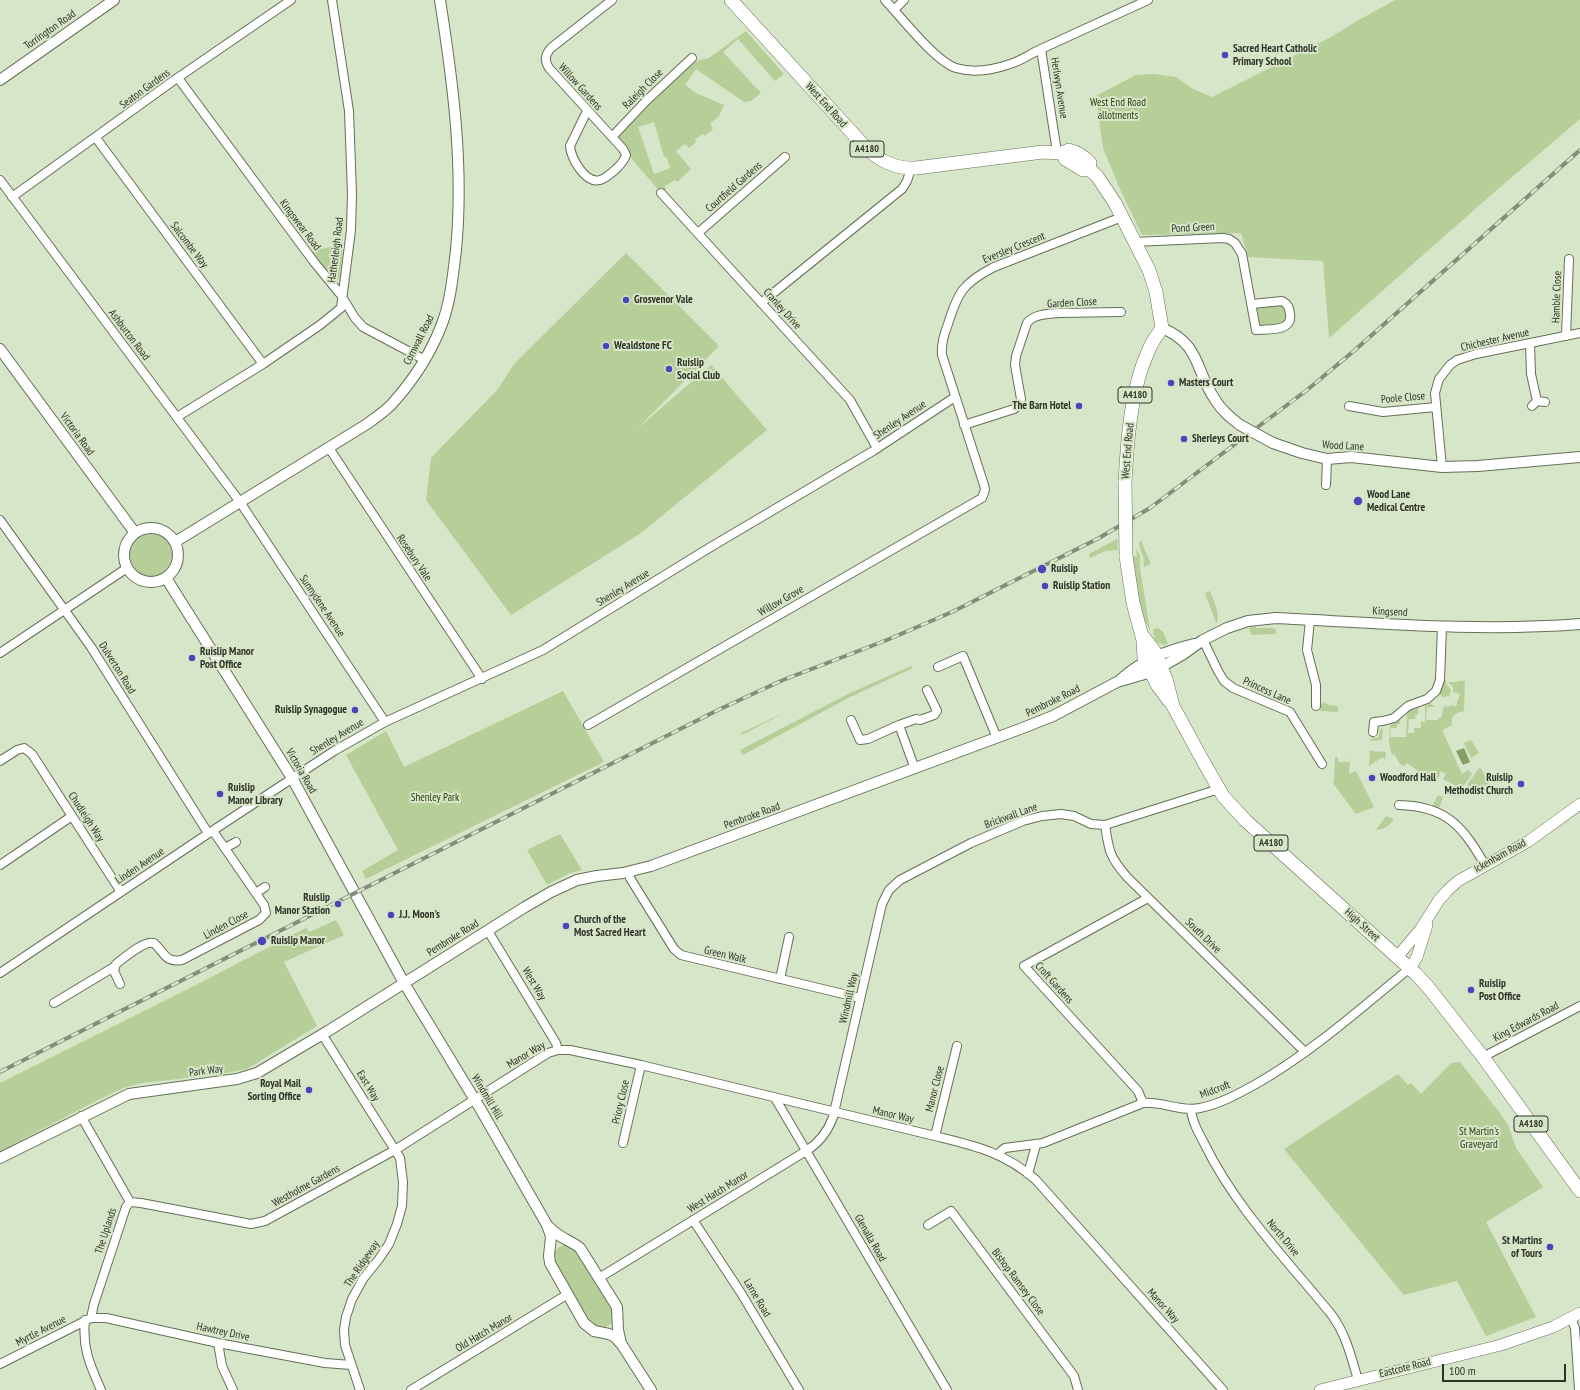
<!DOCTYPE html>
<html>
<head>
<meta charset="utf-8">
<style>
	body { margin:0 }
	#map { position:relative; width:1580px; height:1390px; overflow:hidden; background:#d7e5c8; font-family:"PT Sans Narrow",sans-serif }
	canvas { display:block }
	.scale { position:absolute; left:1442px; top:1364px; width:124px; height:18px; box-sizing:border-box; border:2px solid #2e3328; border-top:0; padding-left:5px; font-size:12px; line-height:14px; white-space:nowrap; color:#2e3328; -webkit-text-stroke:3px #d7e5c8; paint-order:stroke }
</style>
</head>
<body>
<div id="map">
<canvas width="1580" height="1390"></canvas>
<div class="scale">100 m</div>
</div>
<script>
const ctx = document.querySelector('canvas').getContext('2d');
ctx.lineJoin = 'round';
function paint(path, color) {
  ctx.fillStyle = color;
  ctx.fill(path, 'evenodd');
}
function stroke(path, color, width, dash) {
  ctx.strokeStyle = color;
  ctx.lineWidth = width;
  ctx.lineCap = dash ? 'butt' : 'round';
  ctx.setLineDash(dash || []);
  ctx.stroke(path);
}
function write(font, color, halo, rows, align = 'center') {
  ctx.font = font + ' "PT Sans Narrow",sans-serif';
  ctx.lineWidth = 4;
  ctx.setLineDash([]);
  ctx.textBaseline = 'middle';
  ctx.strokeStyle = halo;
  ctx.fillStyle = color;
  for (const [text, x, y, turn = 0] of rows) {
    ctx.save();
    ctx.translate(x, y);
    ctx.rotate((+turn || 0) * Math.PI / 180);
    ctx.textAlign = isNaN(turn) ? turn : align;
    if (halo) ctx.strokeText(text, 0, 0);
    ctx.fillText(text, 0, 0);
    ctx.restore();
  }
}
paint(new Path2D(`
	M1395 0H1580V119L1491 195 1329 338 1323 261 1248 257 1241 233 1142 235 1120 189 1103 148 1096 96 1136 75 1154 74 1176 77 1193 89 1212 97 1333 36 1357 21Z
	M746 31 784 74 775 81 738 39 723 52 761 93 751 101 744 102 696 69 685 85 696 93 724 105 719 116 710 124 713 129 705 136 703 134 695 139 696 142 689 148 685 144 676 151 691 169 677 182 675 180 665 186 666 189 661 193 632 159 628 150 618 137 686 68 700 60 709 58ZM654 122 664 157 666 156 670 168 654 174 638 127Z
	M343 244 340 276 339 279 334 280 312 251Z
	M626 253 719 346 637 429 711 365 767 430 641 533 511 615 426 500 431 458 498 389 514 364Z
	M1285 303 1290 322 1256 330 1252 304Z
	M130 555a21 21 0 1 1 42 0a21 21 0 1 1-42 0Z
	M1117 539 1118 550 1105 551 1090 558 1089 554Z
	M1141 541 1151 564 1144 567 1143 556 1140 549 1139 542Z
	M1136 549 1140 555V568L1150 631C1138 609 1135 581 1133 556H1137Z
	M1210 591C1213 600 1223 618 1215 625L1216 622 1205 593Z
	M1256 626V628H1275L1276 634 1252 635 1249 628Z
	M1158 628 1163 632 1168 644 1163 645 1155 641 1153 629Z
	M911 666 913 668 850 697 743 755 740 750 848 694Z
	M1444 680H1446V684L1451 690 1449 697 1445 696 1444 698 1439 694Z
	M1458 681H1465L1464 711C1455 713 1450 716 1452 725L1442 730 1462 774 1468 770 1472 774 1462 788H1460L1443 779 1446 774 1441 771 1438 779 1417 772V770L1407 763 1405 766 1400 764 1394 754 1392 755 1389 743 1390 725 1400 719V724H1397V728H1391L1390 737H1406L1407 713 1409 710 1418 708V715H1415V719H1409L1408 733H1414V728H1421V722H1425V706L1430 703 1435 707H1427L1426 720H1438V718H1441L1444 706 1449 707 1450 705 1456 706 1460 694 1453 692V687L1448 682H1458Z
	M563 691 604 762 366 879 362 871 398 850 346 755 386 731 404 767Z
	M1324 702 1329 705 1338 706V712L1320 711 1321 705Z
	M788 711 742 735 741 733Z
	M1383 727 1382 740 1371 741 1370 740 1374 737 1378 738 1380 730Z
	M1471 740 1479 753 1471 758 1464 743Z
	M1370 749 1371 751 1386 752 1385 760 1383 757 1369 766Z
	M1350 756 1349 774 1356 771 1374 807 1356 814 1333 783 1334 781 1335 757H1338V762H1349Z
	M1480 767 1492 789 1489 786 1485 788 1487 791 1480 796 1473 791 1470 794 1467 792 1470 789 1467 785Z
	M1438 795 1443 797 1439 809 1432 806Z
	M1386 816 1394 819C1389 826 1385 829 1376 830Z
	M560 834 582 870 568 874 547 885 527 850Z
	M336 920 344 935 284 962 317 1026 247 1069 221 1074 143 1083 126 1087 102 1098 0 1151V1083L188 989 306 928 309 932Z
	M1460 1062 1500 1113 1508 1125 1516 1148 1543 1187 1486 1222 1536 1317 1486 1336 1457 1281 1404 1295 1284 1149 1398 1074 1408 1085 1411 1083 1421 1094 1451 1063Z
	M567 1244 577 1249 612 1306 613 1321C606 1329 601 1329 591 1326L553 1262C554 1251 556 1247 567 1244Z`), '#b6ce98');
paint(new Path2D(`
	M1464 748 1470 762 1463 765 1456 751Z`), '#859f65');
const minor = new Path2D(`
	M885 0C900 16 936 62 956 68 973 73 993 70 1010 64 1021 61 1030 54 1041 49
	M894 10 904 0
	M178 78 314 262 341 295 355 318 363 327 425 360
	M587 111 570 146C571 158 585 184 600 180 605 179 611 173 615 170 620 165 624 162 626 155L623 149 549 68C544 60 545 55 551 48L612 0
	M612 137 646 101 692 58
	M96 138 263 364
	M1057 152 1041 49 1148 0
	M0 180 240 502 385 722
	M661 193 850 400 877 448
	M12 197 173 81 291 0
	M698 233 785 157
	M1134 242 1223 238 1229 239 1235 243 1242 254 1256 330C1268 329 1293 332 1290 314 1289 307 1288 304 1282 301L1252 304
	M761 303 902 189 907 181 911 168
	M1566 336 1569 259
	M1530 343 1531 374 1537 401
	M1349 406 1383 412 1436 407
	M1532 406 1537 401 1545 402
	M177 417 263 364 320 325 341 308 351 230 352 194 349 111 332 0
	M964 425 1014 409 1019 405 1021 399 1015 365 1016 356 1027 323C1034 314 1048 314 1059 313L1121 312
	M329 448 482 679
	M1442 467 1435 393 1439 379 1450 365 1457 360 1476 354 1580 333
	M1326 485 1327 459
	M0 520 91 647 208 833
	M1310 620 1307 650 1316 685V706
	M1203 640 1218 671 1224 681 1233 688 1290 712 1322 764
	M0 653 127 568
	M938 667 963 656 997 738
	M851 720 860 740 868 739 899 725
	M588 725 982 498 985 490 984 485 942 355C941 343 944 334 948 324 958 292 963 283 994 267L1122 217
	M1373 732 1374 722 1383 721 1394 718 1408 706 1427 699 1436 691 1440 680 1442 626
	M0 761 17 750 24 748 32 754 121 892
	M915 769 899 725 916 719 920 720 934 715 937 711 927 690
	M1399 805C1447 806 1463 827 1485 865
	M1105 825C1109 851 1109 856 1127 877L1305 1052
	M225 848 236 842
	M0 865 72 816
	M629 872 630 878 674 949 681 955 860 998
	M256 893 265 887
	M488 931 556 1043 558 1050
	M0 973 203 837 334 751 385 722 543 650 709 548 873 451 955 397
	M780 979 789 937
	M120 984 114 971 116 964C124 958 144 940 154 943 165 953 165 963 182 960L259 920 266 913 264 905 213 831
	M54 1003 114 967
	M322 1034 400 1158 403 1182 402 1206 397 1224 389 1244 379 1259 363 1279 352 1299 346 1317 344 1330 345 1345 360 1390
	M1483 1057 1580 1006
	M775 1098 947 1390
	M1143 1103 1138 1091 1024 966 1148 898
	M1191 1109C1192 1121 1198 1132 1204 1143 1235 1207 1286 1259 1331 1314 1346 1334 1351 1356 1358 1380
	M81 1116 130 1202
	M935 1136 957 1046
	M623 1143 641 1065
	M998 1155 1002 1150 1005 1148 1043 1143 1143 1103C1162 1101 1180 1112 1200 1108 1220 1104 1238 1094 1256 1084 1312 1052 1360 1009 1410 968
	M1028 1174 1036 1145
	M130 1202 141 1203 251 1224 265 1221 395 1150 548 1053 558 1050H570L641 1065 935 1136C975 1146 1004 1152 1036 1180L1223 1390
	M693 1220 741 1293 799 1390
	M928 1225 951 1211 1074 1376 1078 1390
	M599 1278 806 1151C819 1143 828 1131 833 1117L882 904 889 890 900 880 971 843 1023 821 1042 816 1061 814 1074 816 1091 824 1105 825 1219 789
	M91 1318 94 1304 126 1207 130 1202
	M1571 1318 1575 1328 1579 1390
	M85 1320C82 1348 90 1365 101 1390
	M218 1343 222 1366 233 1390
	M0 1364 91 1318H106L218 1343 325 1363 351 1365
	M411 1390 568 1294`);
const tertiary = new Path2D(`
	M0 80 114 0
	M1162 328C1202 345 1194 370 1216 401 1222 411 1231 418 1240 425
	M0 349 135 533
	M1273 443 1302 453 1327 459 1351 457 1442 467 1478 466 1580 457
	M124 555a27 27 0 1 1 54 0a27 27 0 1 1-54 0Z
	M175 542 367 424C375 418 384 412 391 405 412 382 431 353 442 324 451 300 453 274 456 250 464 166 453 83 440 0
	M166 578 292 778 404 983 481 1110 547 1225 551 1236 549 1256 550 1263 584 1323 594 1331 609 1334 615 1337 622 1345 651 1390
	M1121 679C1143 660 1165 651 1194 644
	M0 1158 129 1094 237 1079 257 1073 328 1031 525 907 551 892 577 880 597 876 623 873 651 866 1020 729 1053 716 1117 682 1148 673 1161 667 1182 655 1203 640 1227 628 1248 621 1276 618C1377 623 1479 632 1580 624
	M549 1227C560 1239 569 1239 580 1248L617 1307 618 1330 621 1343`);
const secondary = new Path2D(`
	M1397 957 1420 930 1439 900 1448 890 1458 881 1529 841 1580 804
	M1410 968 1417 957 1427 925
	M1320 1390 1501 1345 1553 1327 1580 1313`);
const primary = new Path2D(`
	M731 0 866 148C881 162 896 169 916 168L1043 152 1062 153 1069 150C1077 152 1084 156 1090 163L1089 169
	M1062 153 1065 159 1083 170 1089 169
	M1089 169 1097 176 1115 203 1149 270 1156 292 1162 328C1157 335 1151 343 1148 352 1131 388 1127 443 1125 483
	M1126 556 1133 603 1143 640 1144 658 1158 686 1169 701
	M1142 635 1155 652 1166 679 1173 706 1203 761 1223 796 1245 820 1416 974 1428 987 1483 1057 1580 1191`);
stroke(minor, '#647057', 10);
stroke(tertiary, '#647057', 12);
stroke(secondary, '#647057', 12);
stroke(primary, '#647057', 14);
stroke(minor, '#fff', 8);
stroke(tertiary, '#fff', 10);
stroke(secondary, '#fff', 11);
stroke(primary, '#fff', 13);
const rail = new Path2D(`
	M0 1072 718 710 783 680 887 640 952 612 1099 538 1150 508 1307 390 1355 350 1580 150`);
stroke(rail, '#838d79', 4);
stroke(rail, '#d7e5c8', 2.5, [8]);
const tertiaryBridge = new Path2D(`
	M1240 425 1273 443`);
const primaryBridge = new Path2D(`
	M1125 483 1126 556`);
stroke(tertiaryBridge, '#647057', 12, []);
stroke(primaryBridge, '#647057', 14, []);
stroke(tertiaryBridge, '#fff', 10);
stroke(primaryBridge, '#fff', 13);
for (const [x, y, r, color] of [
	[1225,55,4,"#4946bc"],
	[626,300,4,"#4946bc"],
	[606,346,4,"#4946bc"],
	[669,369,4,"#4946bc"],
	[1171,383,4,"#4946bc"],
	[1079,406,4,"#4946bc"],
	[1184,439,4,"#4946bc"],
	[1358,501,5,"#4946bc"],
	[1042,569,5,"#4946bc"],
	[1045,586,4,"#4946bc"],
	[192,658,4,"#4946bc"],
	[355,710,4,"#4946bc"],
	[1372,778,4,"#4946bc"],
	[1521,784,4,"#4946bc"],
	[220,794,4,"#4946bc"],
	[338,904,4,"#4946bc"],
	[391,915,4,"#4946bc"],
	[566,926,4,"#4946bc"],
	[262,941,5,"#4946bc"],
	[1471,990,4,"#4946bc"],
	[309,1090,4,"#4946bc"],
	[1550,1247,4,"#4946bc"]
]) {
  const dot = new Path2D();
  dot.arc(x, y, r, 0, 2 * Math.PI);
  ctx.fillStyle = color;
  ctx.fill(dot);
  stroke(dot, '#d7e5c8', 1.5);
}
for (const [x, y, w] of [
	[867,149,34],
	[1135,395,34],
	[1271,843,34],
	[1531,1124,34]
]) {
  const box = new Path2D();
  box.roundRect(x - w / 2, y - 8, w, 16, 3);
  ctx.fillStyle = '#d7e5c8';
  ctx.fill(box);
  stroke(box, '#2e3328', 1);
}
write('bold 10px', '#2e3328', null, [
	["A4180",867,149],
	["A4180",1135,395],
	["A4180",1271,843],
	["A4180",1531,1124]
]);
write('11px', '#2e3328', '#d7e5c8', [
	["Torrington Road",50,30,-35],
	["Willow Gardens",580,87,48],
	["Herlwyn Avenue",1059,88,81],
	["Seaton Gardens",145,89,-36],
	["Raleigh Close",643,89,-45],
	["West End Road",826,105,48],
	["Courtfield Gardens",734,187,-41],
	["Kingswear Road",300,225,53],
	["Pond Green",1193,228,-3],
	["Salcombe Way",189,245,53],
	["Eversley Crescent",1014,248,-22],
	["Hatherleigh Road",336,250,-83],
	["Hamble Close",1557,297,-88],
	["Garden Close",1072,303,-3],
	["Cranley Drive",782,309,48],
	["Ashburton Road",129,335,53],
	["Cornwall Road",419,340,-63],
	["Chichester Avenue",1495,340,-13],
	["Poole Close",1403,398,-5],
	["Shenley Avenue",900,420,-34],
	["Victoria Road",77,434,54],
	["Wood Lane",1343,446,3],
	["West End Road",1128,451,-85],
	["Rosebury Vale",414,558,56],
	["Shenley Avenue",623,588,-32],
	["Willow Grove",781,601,-30],
	["Sunnydene Avenue",322,606,56],
	["Kingsend",1390,612,3],
	["Dulverton Road",117,668,58],
	["Princess Lane",1267,691,24],
	["Pembroke Road",1053,701,-26],
	["Shenley Avenue",337,737,-31],
	["Victoria Road",301,771,60],
	["Pembroke Road",752,816,-20],
	["Brickwall Lane",1011,816,-20],
	["Chudleigh Way",86,817,57],
	["Ickenham Road",1500,856,-29],
	["Linden Avenue",140,866,-34],
	["Linden Close",226,925,-28],
	["High Street",1362,925,42],
	["South Drive",1203,936,44],
	["Pembroke Road",453,938,-32],
	["Green Walk",725,955,13],
	["Croft Gardens",1054,983,48],
	["West Way",534,984,59],
	["Windmill Way",849,998,-77],
	["King Edwards Road",1526,1022,-28],
	["Manor Way",526,1055,-30],
	["Park Way",206,1071,-7],
	["East Way",368,1086,58],
	["Manor Close",935,1089,-76],
	["Midcroft",1215,1090,-21],
	["Windmill Hill",487,1097,59],
	["Priory Close",621,1102,-77],
	["Manor Way",893,1115,13],
	["Westholme Gardens",306,1186,-29],
	["West Hatch Manor",718,1192,-32],
	["The Uplands",106,1231,-72],
	["Glenalla Road",870,1238,60],
	["North Drive",1283,1238,50],
	["The Ridgeway",362,1264,-56],
	["Bishop Ramsey Close",1018,1282,53],
	["Larne Road",757,1298,59],
	["Manor Way",1163,1306,48],
	["Myrtle Avenue",41,1331,-27],
	["Hawtrey Drive",223,1332,12],
	["Old Hatch Manor",484,1333,-31],
	["Eastcote Road",1405,1368,-14]
]);
write('bold 11px', '#2e3328', '#d7e5c8', [
	["Sacred Heart Catholic",1233,49],
	["Primary School",1233,62],
	["Grosvenor Vale",634,300],
	["Wealdstone FC",614,346],
	["Ruislip",677,363],
	["Social Club",677,376],
	["Masters Court",1179,383],
	["The Barn Hotel",1071,406,"right"],
	["Sherleys Court",1192,439],
	["Wood Lane",1367,495],
	["Medical Centre",1367,508],
	["Ruislip",1051,569],
	["Ruislip Station",1053,586],
	["Ruislip Manor",200,652],
	["Post Office",200,665],
	["Ruislip Synagogue",347,710,"right"],
	["Woodford Hall",1380,778],
	["Ruislip",1513,778,"right"],
	["Methodist Church",1513,791,"right"],
	["Ruislip",228,788],
	["Manor Library",228,801],
	["Ruislip",330,898,"right"],
	["Manor Station",330,911,"right"],
	["J.J. Moon's",399,915],
	["Church of the",574,920],
	["Most Sacred Heart",574,933],
	["Ruislip Manor",271,941],
	["Ruislip",1479,984],
	["Post Office",1479,997],
	["Royal Mail",301,1084,"right"],
	["Sorting Office",301,1097,"right"],
	["St Martins",1542,1241,"right"],
	["of Tours",1542,1254,"right"]
], 'left');
write('11px', '#2b3c12', '#d7e5c8', [
	["West End Road",1118,103],
	["allotments",1118,116],
	["Shenley Park",435,798],
	["St Martin's",1479,1132],
	["Graveyard",1479,1145]
]);
</script>
</body>
</html>
